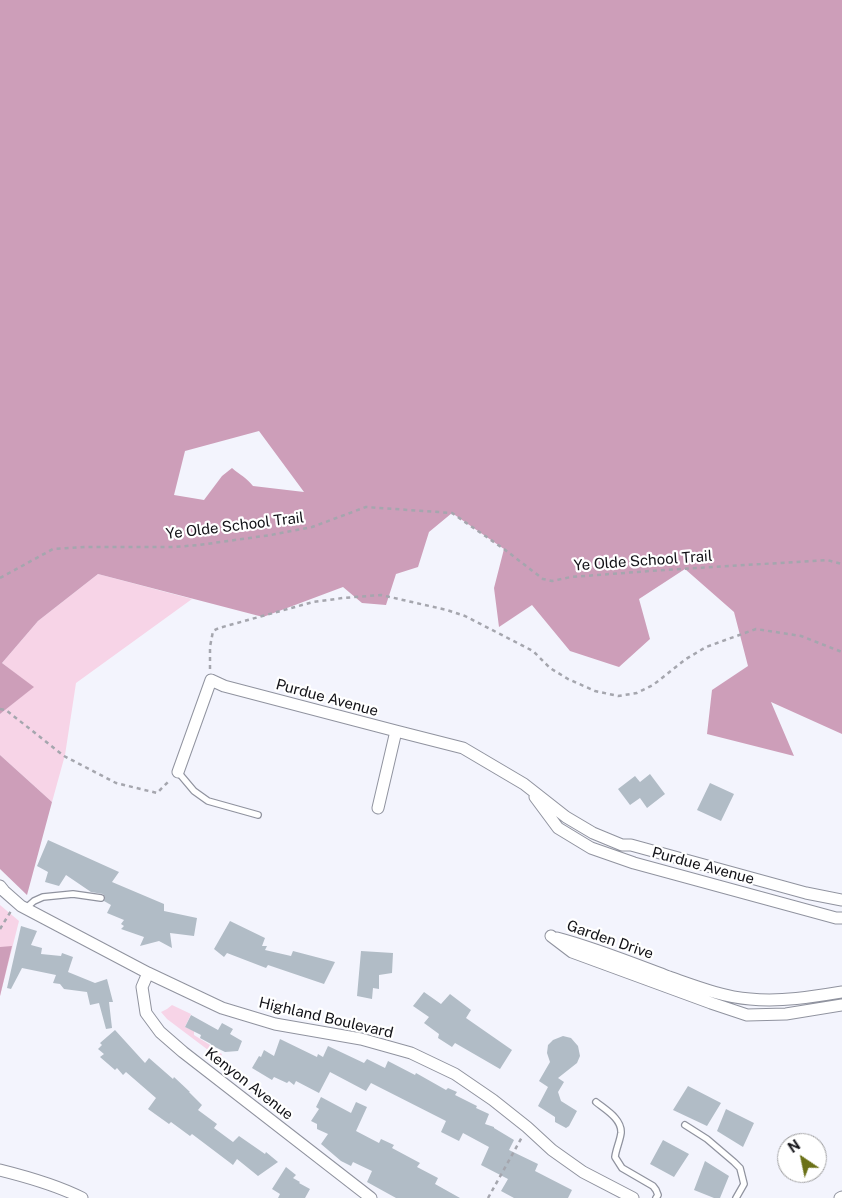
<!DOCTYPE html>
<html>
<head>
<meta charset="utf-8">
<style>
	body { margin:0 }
	#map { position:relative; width:842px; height:1198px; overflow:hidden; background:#f3f4fd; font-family:"Public Sans",sans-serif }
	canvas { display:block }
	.north { position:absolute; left:777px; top:1133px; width:50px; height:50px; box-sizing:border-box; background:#fff; border:1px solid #a0a0a2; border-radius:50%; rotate:326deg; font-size:14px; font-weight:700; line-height:20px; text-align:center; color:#121217 }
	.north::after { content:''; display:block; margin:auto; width:18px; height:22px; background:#6b7117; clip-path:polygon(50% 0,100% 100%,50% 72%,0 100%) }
</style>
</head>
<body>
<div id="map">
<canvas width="842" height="1198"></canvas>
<div class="north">N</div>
</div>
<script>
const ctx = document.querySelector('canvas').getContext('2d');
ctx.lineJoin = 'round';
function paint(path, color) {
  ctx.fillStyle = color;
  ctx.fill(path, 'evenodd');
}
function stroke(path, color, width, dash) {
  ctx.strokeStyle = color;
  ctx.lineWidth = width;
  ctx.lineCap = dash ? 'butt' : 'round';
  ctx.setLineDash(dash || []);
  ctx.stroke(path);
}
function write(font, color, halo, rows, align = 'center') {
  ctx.font = font + ' "Public Sans",sans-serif';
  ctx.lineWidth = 4.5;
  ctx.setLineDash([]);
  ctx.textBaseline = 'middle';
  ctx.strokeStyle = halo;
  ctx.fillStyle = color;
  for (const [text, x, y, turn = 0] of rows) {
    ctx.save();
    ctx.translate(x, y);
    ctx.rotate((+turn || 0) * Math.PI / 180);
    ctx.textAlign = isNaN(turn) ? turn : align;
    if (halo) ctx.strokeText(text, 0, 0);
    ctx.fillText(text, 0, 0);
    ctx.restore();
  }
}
paint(new Path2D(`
	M98 574 192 599 76 683 65 755 52 802 0 755V714L33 687 2 663 38 621Z
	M0 905 19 921 0 996Z
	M172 1005 191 1014 185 1027 194 1031V1035L210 1045 209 1048 222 1054 220 1059 167 1019 161 1012 167 1009Z`), '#f7d4e7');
paint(new Path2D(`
	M0 0H842V734L771 702 794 756 707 734 712 690 748 666 734 612 685 569 639 599 650 639 619 667 570 651 532 605 499 627 494 588 504 549 452 513 429 532 418 567 396 574 386 605 362 603 343 587 263 617 98 574 38 621 2 663 34 687 0 714ZM259 431 304 492 253 486C246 477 240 475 232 468L222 476 204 500 174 495 185 451Z
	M0 755 52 802 27 895 0 869Z
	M12 946 0 996V947Z`), '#cd9eb9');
paint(new Path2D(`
	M650 774 665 794 647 808 640 798 630 805 618 789 635 776 640 782Z
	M710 783 734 794 721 821 697 810Z
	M48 840 119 872 112 882 164 904V911L197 918 194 936 170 933 172 948 159 941 140 946 144 937 121 929 124 926 121 924 124 920 107 913 111 905 104 901 105 897 103 894 91 892 66 875 59 886 45 882 48 872 37 866Z
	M230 921 265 938 262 946H267L265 950 291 956 293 951 335 962 324 984 268 965 266 968 227 953 224 957 214 949Z
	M21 926 37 931 31 945 42 948 41 954 61 956 62 953 73 957 68 972 95 983 107 979 113 1002H109L112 1028 106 1029 99 1003 90 1005 87 992 64 989 60 984 53 983 56 975 22 968 11 989 7 988Z
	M361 951 393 953 392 973 379 975V989L373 988 372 999 357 996Z
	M424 992 441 1004 450 994 471 1010 466 1018 512 1050 500 1069 455 1043 452 1047 438 1038 439 1034 424 1023 429 1017 413 1006Z
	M191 1015 218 1030 222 1023 233 1029 230 1034 242 1041 238 1051 225 1052 211 1045V1044L200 1038 201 1035 185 1027Z
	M115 1030 145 1063 149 1058 173 1079 174 1077 190 1092H189L202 1105 198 1110 217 1124 214 1128 233 1142 239 1136 265 1154 266 1152 278 1162 258 1176 237 1159 233 1165 192 1134 190 1136 171 1122 169 1124 148 1109 156 1098 126 1072 123 1075 117 1068 115 1070 100 1057 104 1054 98 1049 102 1045 100 1043Z
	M563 1036 571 1038 578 1046 580 1056 577 1063 558 1078 564 1082 558 1092 561 1101 577 1111 569 1126 566 1128 555 1122V1117L538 1106 548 1087 539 1081 550 1062 547 1053 548 1045 553 1040Z
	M280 1039 317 1057 318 1054 323 1057 328 1046 364 1063 367 1059 385 1068 388 1061 415 1075 416 1073 446 1090 448 1088 457 1092 455 1095 477 1106 476 1108 489 1114 485 1124 494 1127V1128L514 1140 509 1150 538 1164 535 1171 572 1190 568 1198H514L501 1191 508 1179 481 1165 489 1147 463 1133 459 1141 441 1132 446 1121 371 1083 366 1091 330 1072 319 1093 296 1081 294 1085 289 1081 287 1083 274 1077 272 1080 252 1068 259 1056 261 1057 264 1050 274 1056Z
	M688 1086 721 1103 707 1126 673 1110Z
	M321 1097 351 1113 356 1102 367 1107 356 1131 379 1143 381 1139 394 1145 392 1148 420 1163 417 1167 438 1178 435 1184 460 1198H396L367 1182 372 1171 353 1162 351 1166 341 1161 321 1144 328 1134 317 1129V1124L311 1121 319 1109 316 1107Z
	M726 1109 754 1123 743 1147 717 1131Z
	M663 1140 689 1154 674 1177 650 1164Z
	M705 1161 729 1176 720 1198H714L694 1190Z
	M286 1167 296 1175 293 1178 300 1182 299 1183 310 1189 305 1198H278L280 1194 272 1189Z`), '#b1bcc6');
const lane = new Path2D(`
	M178 772 194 791 208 801 258 815
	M26 908 34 901 43 897 73 894 101 898
	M596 1102C606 1110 622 1119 621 1133 620 1141 616 1149 615 1157L622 1168 653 1186 656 1190 658 1195 656 1198
	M685 1125 707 1139 734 1162 740 1168 744 1184 736 1198`);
const street = new Path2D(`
	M178 772 211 680 224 686 396 731 463 748 524 784 566 817 593 833 622 845H631L806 893 842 900
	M535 797 558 828 591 848 634 863 836 918H842
	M378 808 396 731
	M0 886 4 891 21 906 148 973 222 1008 275 1024 361 1039 411 1053 455 1074 493 1100 527 1127 552 1150 583 1172 633 1198
	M551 936 572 952 711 1003 747 1015 786 1014 842 1005
	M557 938C595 948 632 963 669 977 695 986 723 997 750 999 781 1002 812 997 842 992
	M148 973 142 987 146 1013 160 1032 183 1052 371 1198
	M0 1170C28 1177 57 1185 82 1198
	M840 1198 842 1197`);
stroke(lane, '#90939f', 8);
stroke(street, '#90939f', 13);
stroke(new Path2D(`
	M0 578 53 549 85 547H174L199 545 271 535 312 527 366 507 452 513 504 549 543 579 552 581 571 577 650 571 827 560 842 564
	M210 669V647L213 631 219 628 313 602 343 598 381 595 447 610 465 616 533 651 550 668 568 679 595 691 618 696 637 693 653 685 686 659 706 647 756 629 801 636 842 652
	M0 709 6 710 64 756 116 783 157 793 170 780
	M0 929 11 911
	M488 1198 522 1137`), '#a5a6ae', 2.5, [4, 4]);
stroke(lane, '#fff', 5.5);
stroke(street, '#fff', 11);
write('15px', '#121217', '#fff', [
	["Ye Olde School Trail",235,526,-7],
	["Ye Olde School Trail",643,561,-4],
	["Purdue Avenue",327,698,15],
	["Purdue Avenue",703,866,15],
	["Garden Drive",610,940,19],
	["Highland Boulevard",326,1018,13],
	["Kenyon Avenue",249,1084,38]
]);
</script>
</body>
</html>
